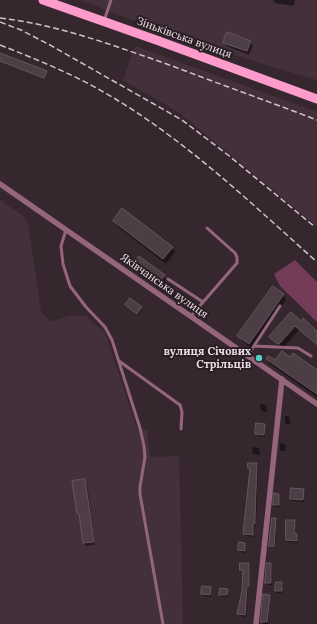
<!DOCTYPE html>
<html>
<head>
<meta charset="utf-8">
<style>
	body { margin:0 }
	canvas { display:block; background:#36272e }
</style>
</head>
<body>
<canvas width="317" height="624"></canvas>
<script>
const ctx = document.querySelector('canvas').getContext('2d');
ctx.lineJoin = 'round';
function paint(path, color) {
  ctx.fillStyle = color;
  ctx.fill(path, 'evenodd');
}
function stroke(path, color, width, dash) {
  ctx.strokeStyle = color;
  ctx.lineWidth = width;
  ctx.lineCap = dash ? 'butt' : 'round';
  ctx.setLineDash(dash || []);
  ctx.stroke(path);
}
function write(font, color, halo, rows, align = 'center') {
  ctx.font = font + ' Lora,serif';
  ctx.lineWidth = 4;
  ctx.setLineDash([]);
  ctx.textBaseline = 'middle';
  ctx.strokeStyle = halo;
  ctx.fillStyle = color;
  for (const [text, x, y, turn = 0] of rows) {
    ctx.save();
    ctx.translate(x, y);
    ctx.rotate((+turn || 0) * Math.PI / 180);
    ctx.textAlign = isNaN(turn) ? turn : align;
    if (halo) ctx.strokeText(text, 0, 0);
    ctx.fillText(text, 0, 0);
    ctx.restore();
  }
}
paint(new Path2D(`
	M80 0H317V80L190 42Z
	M135 46 317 112V227L180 113 123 80Z
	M0 200 22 215 28 223 41 311 50 322 69 316H86L105 333 137 428 147 430 150 457 179 456 183 624H0Z`), '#44303a');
paint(new Path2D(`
	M295 260 317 282V322L280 286 274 274Z`), '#743c59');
paint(new Path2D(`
	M273 0H295L294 6 275 3Z
	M250 42 253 45 249 55 226 46 224 43Z
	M114 221 172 247 175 252 166 264 117 226Z
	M135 263 164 276 166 279 162 285 137 266Z
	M283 295 286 300 252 349 242 341 239 336Z
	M126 305 141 308 142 310 138 315Z
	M301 322 317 332V346L299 330 282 349 273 342 271 337Z
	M290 358 317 371V397L270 364 267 359 275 362Z
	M260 404 266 405 267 412 261 411Z
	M285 416H289L290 424H286L285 421Z
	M264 425 265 427V437L258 436 256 434Z
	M280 443 284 444 286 446 285 451H281L280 449Z
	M252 447 259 448 260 455 253 454Z
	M257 464 258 466 256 526H254L253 537 246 536 245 534 251 470 249 468Z
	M85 480 87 484 95 545 86 546 84 543 80 518 78 514 74 482Z
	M303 490 304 492V502L292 501 291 499Z
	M279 495 280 497 279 507H275L274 505Z
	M272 519H275L276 521 275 548H271L270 546Z
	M287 521H294L295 523V534L297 535 298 537V543L289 542 287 540Z
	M245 544 246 546V553L241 552 239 550Z
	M249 564 250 567 249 588 248 587 246 617 240 616 238 614 243 592 244 572 241 569Z
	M271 564 272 567V585H268L266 582Z
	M282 583 283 585 282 593H277L276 591Z
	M210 588 211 590V597L204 596 202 594Z
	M227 590 228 597H222L220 594Z
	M269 595 270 598 268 624H263L262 621Z`), '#0007');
const building = new Path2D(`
	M227 32 251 41 247 51 223 43Z
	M0 53 47 71 44 78 0 61Z
	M122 208 173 247 163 259 113 221Z
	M139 256 165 275 160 282 134 263Z
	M273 286 284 294 249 344 237 336Z
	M130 298 142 307 137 314 125 305Z
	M291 312 301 321 303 318 317 331V345L295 326 279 344H277L269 337Z
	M282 351 290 357 293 353 317 370V394L266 359 268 356 275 360Z
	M256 423 265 424 264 435 255 434Z
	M248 463H257L255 518V524H253V535L243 534 250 469 248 468Z
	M85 479 94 542 83 543 79 514H77L72 481Z
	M291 488 304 489 303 500 290 499Z
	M274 493 279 494V505H273Z
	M272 518H276L274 547 269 546Z
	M286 520H295L294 533 297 534V541L286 540Z
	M239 542 245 543V551L238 550Z
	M240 563H249V586H247L245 615 237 614 242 591 243 570H240Z
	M267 563H271V583H265Z
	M276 582H282V591H275Z
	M202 586 211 587 210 595 201 594Z
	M220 588 228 589 227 595H219Z
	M263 594 270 595 267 622H261Z`);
paint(building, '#4d3d45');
stroke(building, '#66555d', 1);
stroke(new Path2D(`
	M104 21 111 0
	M66 230 61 246 63 264 70 286 86 307 105 327 112 340 140 428 144 446 145 457 140 487V494L163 624
	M168 279 203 302
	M191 316 237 263V257L235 253 207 228
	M254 346 298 348 311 356
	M248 355 280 306
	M119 361 180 405 182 412 181 429`), '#94657c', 3);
stroke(new Path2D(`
	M0 184 317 404
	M256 624 282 379`), '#94657c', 5.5);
stroke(new Path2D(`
	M43 0 159 41 317 99`), '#fd9bcd', 9);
stroke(new Path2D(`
	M0 18C60 25 118 47 175 67 222 85 270 102 317 120
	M0 22 21 30 50 45 182 120 228 155 315 227
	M0 45C41 61 80 77 117 100 191 145 253 205 317 262`), '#cec3c7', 1.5, [6, 3]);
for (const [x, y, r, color] of [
	[259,358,4,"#54cdc7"]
]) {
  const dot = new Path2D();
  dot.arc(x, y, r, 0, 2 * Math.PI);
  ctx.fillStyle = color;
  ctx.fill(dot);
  stroke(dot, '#2b1d24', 1.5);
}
write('11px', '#ebe1e5', '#2b1d24', [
	["Зіньківська вулиця",184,38,20],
	["Яківчанська вулиця",164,286,35]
]);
write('bold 11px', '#ebe1e5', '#2b1d24', [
	["вулиця Січових",251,352],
	["Стрільців",251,365]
], 'right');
</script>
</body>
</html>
